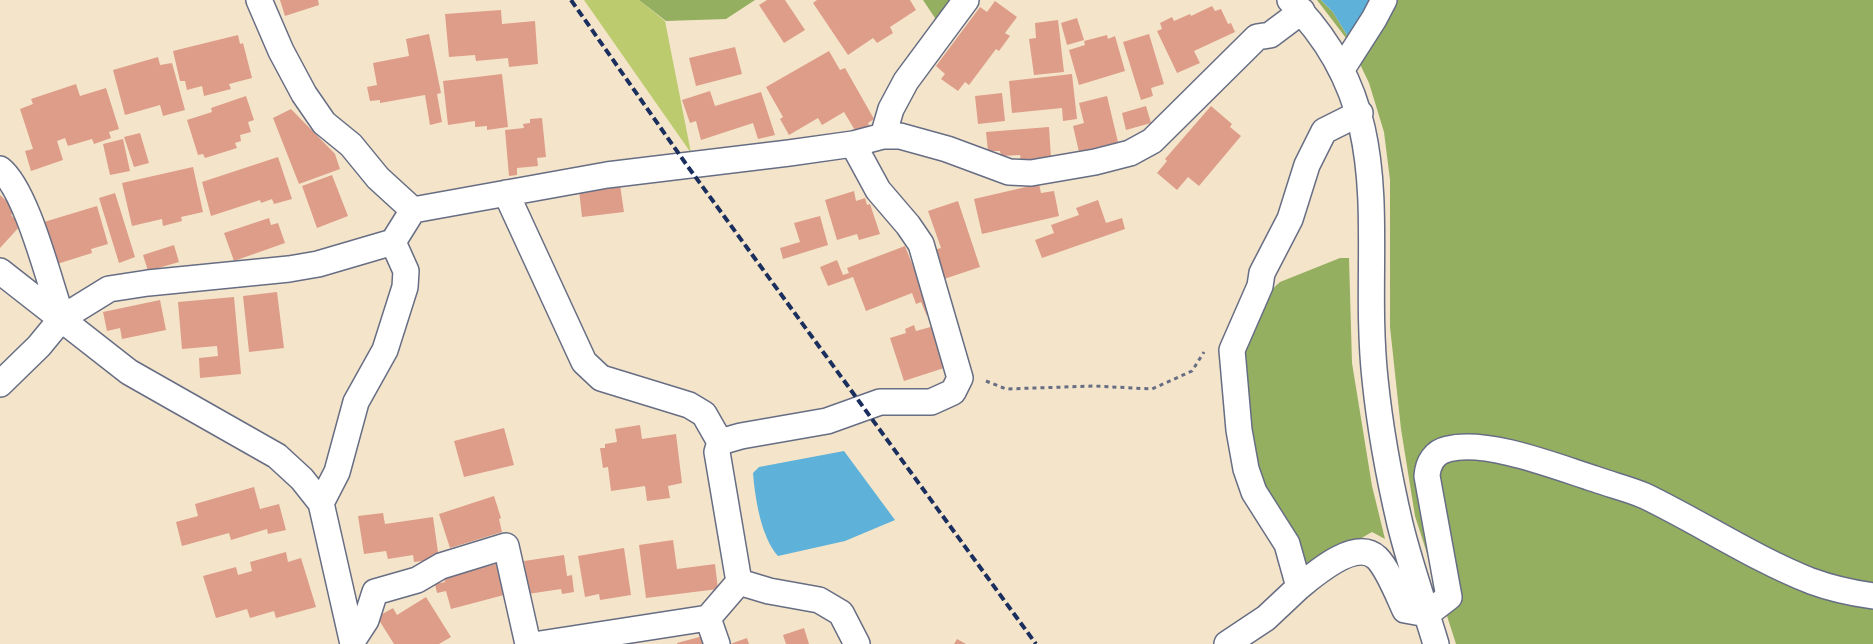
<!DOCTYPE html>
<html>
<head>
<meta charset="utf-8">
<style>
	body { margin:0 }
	canvas { display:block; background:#f4e4ca }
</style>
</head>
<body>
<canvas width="1873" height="644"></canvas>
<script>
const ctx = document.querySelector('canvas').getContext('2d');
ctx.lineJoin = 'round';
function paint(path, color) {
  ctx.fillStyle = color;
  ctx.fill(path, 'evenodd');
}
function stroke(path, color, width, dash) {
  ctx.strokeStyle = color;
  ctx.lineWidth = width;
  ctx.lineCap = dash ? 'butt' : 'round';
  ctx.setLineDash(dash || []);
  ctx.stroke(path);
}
paint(new Path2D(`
	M584 0H639L665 21 691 153Z`), '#bccb6e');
paint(new Path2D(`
	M639 0H755L726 19 666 21Z
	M923 0H959L939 24Z
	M1317 0H1321L1333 12 1347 35 1373 0H1873V644H1456L1415 516 1401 429 1390 327V180L1384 132 1369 83 1358 60 1346 38Z
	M1340 258H1349L1352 363 1372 486 1385 539 1372 532 1304 571 1262 487 1249 448 1240 352 1266 295 1280 282Z`), '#95af61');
paint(new Path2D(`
	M1321 0H1373L1351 36 1347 35 1333 12Z
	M844 451 895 520 845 541 778 556C761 537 755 498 753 473L759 467Z`), '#5eb1d9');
paint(new Path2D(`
	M280 0H318L319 5 285 16Z
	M767 0H785L805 30 784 43 759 5Z
	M817 0H910L916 10 890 27 893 33 877 43 873 38 848 55 813 3Z
	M995 1 1017 17 1005 33 1010 36 999 51 996 49 969 85 965 82 958 91 941 79 945 74 936 66 980 7 987 12Z
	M1212 6 1215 11 1221 9 1228 24 1231 23 1235 32 1194 51 1200 63 1177 73 1157 31 1162 29 1160 23 1172 17 1174 21 1190 14 1191 16Z
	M501 10 502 24 535 21 538 64 509 67 508 58 476 61 475 55 449 57 445 14Z
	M1077 18 1084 40 1067 45 1061 23Z
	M1058 20 1064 72 1034 75 1029 39 1036 38 1035 23Z
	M429 34 441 93 437 94 442 122 430 125 425 95 380 103V100L370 101 367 87 377 85 373 63 409 56 406 39Z
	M1149 34 1164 84 1151 88 1153 96 1141 100 1123 42Z
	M238 35 240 44 243 43 252 78 229 84 231 89 204 96 202 86 187 90 185 81H180L173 51Z
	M1107 35 1108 39 1115 36 1125 71 1079 85 1069 50 1085 45 1084 41Z
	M735 47 742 74 696 86 689 58Z
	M829 51 840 70 845 68 874 119 868 123 869 125 856 132 844 112 822 125 818 118 789 135 780 119 783 117 766 87Z
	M158 57 160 65 172 63 185 110 163 116 160 105 125 115 113 70Z
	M502 74 508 127 487 130V126L475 127V121L448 125 443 81Z
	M1072 74 1077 119 1063 121 1062 108 1012 113 1009 81Z
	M76 84 80 96 106 88 119 129 109 132 111 138 94 144 92 139 68 146 65 138 57 141 63 160 31 171 25 151 33 149 20 109 33 104 31 99Z
	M710 91 715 106 761 92 775 135 758 139 753 123 701 140 696 121 690 123 682 100Z
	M1002 93 1005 121 978 124 975 96Z
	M246 96 254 120 248 122 251 132 240 135 241 141 235 143 237 148 205 158 203 154 198 155 187 120 212 112 211 108Z
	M1107 96 1118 142 1079 152 1073 126 1084 123 1079 103Z
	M1146 106 1151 123 1126 130 1122 113Z
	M1211 106 1232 124 1230 127 1241 136 1199 186 1188 177 1177 190 1157 173 1167 161 1165 159Z
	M291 109 335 154 340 169 299 184 273 118Z
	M542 118 546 157 537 158 538 166 517 168V175L509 176 505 130 524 128 523 124 530 123V119Z
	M1049 127 1051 158 1021 161 1020 155 1001 156 1000 151H988L986 132Z
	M140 133 149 163 134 167 124 137Z
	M123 139 130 171 110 175 103 144Z
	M278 157 292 199 274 204 272 199 261 203 260 200 211 216 202 182Z
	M193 167 203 212 181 217 182 221 163 226 162 219 132 226 122 183Z
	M332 175 348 216 317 228 302 186Z
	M1039 184 1041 193 1054 191 1059 216 982 234 974 199Z
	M620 185 624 212 582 217 579 190Z
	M854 191 856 201 865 198 867 205 870 204 880 234 859 240 857 234 837 240 825 200Z
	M115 193 135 257 119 263 99 198Z
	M0 195 16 210 11 215 21 225 0 248Z
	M1098 200 1106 223 1122 218 1125 229 1042 258 1035 240 1054 233 1051 225 1079 215 1076 208Z
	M958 201 980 267 941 280 931 251 941 248 928 211Z
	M97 206 108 244 91 249 92 253 57 264 44 222Z
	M820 216 828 245 783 259 780 248 800 242 794 223Z
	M269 218 271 225 278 223 285 243 234 261 224 233Z
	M174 245 179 262 148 271 143 255Z
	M905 246 920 284 937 312 927 316 921 302 916 304 912 293 866 311 853 277 828 286 820 267 837 260 843 275 849 273 847 268Z
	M277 292 284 348 249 352 243 296Z
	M234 297 241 374 200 378 199 358 218 356 217 346 182 349 178 302Z
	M160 300 166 330 122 339 120 328 107 331 103 312Z
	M914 325 916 331 934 326 947 367 904 381 890 338 906 333 905 329Z
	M640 425 642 439 676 434 682 483 668 486 670 498 647 501 645 486 611 491 608 467 603 468 600 448H605V444L617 442 615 429Z
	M504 428 514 465 464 477 454 441Z
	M254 487 260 509 279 504 286 530 268 534 267 529 231 540 229 533 182 546 176 522 198 516 195 504Z
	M494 496 501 518 499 519 502 532 450 548 439 514Z
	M383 513 385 524 433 517 439 559 414 562 413 555 388 559 386 551 364 554 358 516Z
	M673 540 677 569 715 564 718 589 646 598 639 545Z
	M624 548 631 595 600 600 599 594 585 597 578 556Z
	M286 552 288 562 301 558 316 607 276 618 274 611 250 618 247 609 216 618 203 576 236 567 238 575 252 571 250 562Z
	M564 555 567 576 572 575 574 592 562 594 561 589 528 594 524 561Z
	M496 564 504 595 451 609 446 591 437 593 435 584 445 582 444 578Z
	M426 597 451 637 439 644H394L377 617 393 608 397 615Z
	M804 628 809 644H786L783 635Z
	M703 636 705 644H677V643Z
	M747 638 749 644H730Z
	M957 639 966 644H954Z`), '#de9d88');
const street = new Path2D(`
	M259 0 281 51 304 94 324 123 351 145 378 178 413 210
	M1290 0C1404 113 1360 238 1375 379 1380 428 1389 477 1400 524 1410 565 1424 604 1436 644
	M1342 69 1374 19 1384 0
	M883 136 891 109 906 81 966 0
	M0 169C27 190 49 282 62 318
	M506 193 584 362 601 378 689 405 704 414 720 442 717 452 739 582 708 618 717 644
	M0 271 129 372 277 456 302 479 321 503 353 644
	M0 384 39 346 62 318 109 289 148 283 289 269 318 264 393 242 413 210 607 175 789 153 853 144 883 136H900L947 149 1009 172 1031 173 1095 162 1130 153 1152 141 1257 37 1270 35 1302 11
	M720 442 741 436 827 421 880 402H931L953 392 960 378 921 244 908 225 878 190 853 144
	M321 503 337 472 356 402 385 350 405 287 406 271 393 242
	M739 582 769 591 819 600 841 613 857 644
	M1299 587C1316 573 1356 538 1377 558 1388 569 1398 595 1405 610L1427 614 1449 597 1427 476C1428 463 1434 452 1448 449 1487 439 1557 467 1595 479 1611 485 1629 489 1645 496 1701 523 1753 558 1811 581 1830 588 1852 593 1873 596
	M353 640 366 620 375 592 417 580 441 566 506 546 528 644
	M540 644 708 618
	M1227 644 1266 618 1299 587 1287 544 1254 492 1246 469 1239 430 1232 350 1260 286 1262 273 1290 219 1307 165 1324 131 1360 113`);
stroke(street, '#676e84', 28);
stroke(new Path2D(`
	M986 381 1006 389 1094 386 1152 389 1192 371 1204 352`), '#676e84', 3, [4, 4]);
stroke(street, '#fff', 25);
stroke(new Path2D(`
	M571 0 686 164 1036 644`), '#1b2f5e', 4, [8, 4]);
</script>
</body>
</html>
